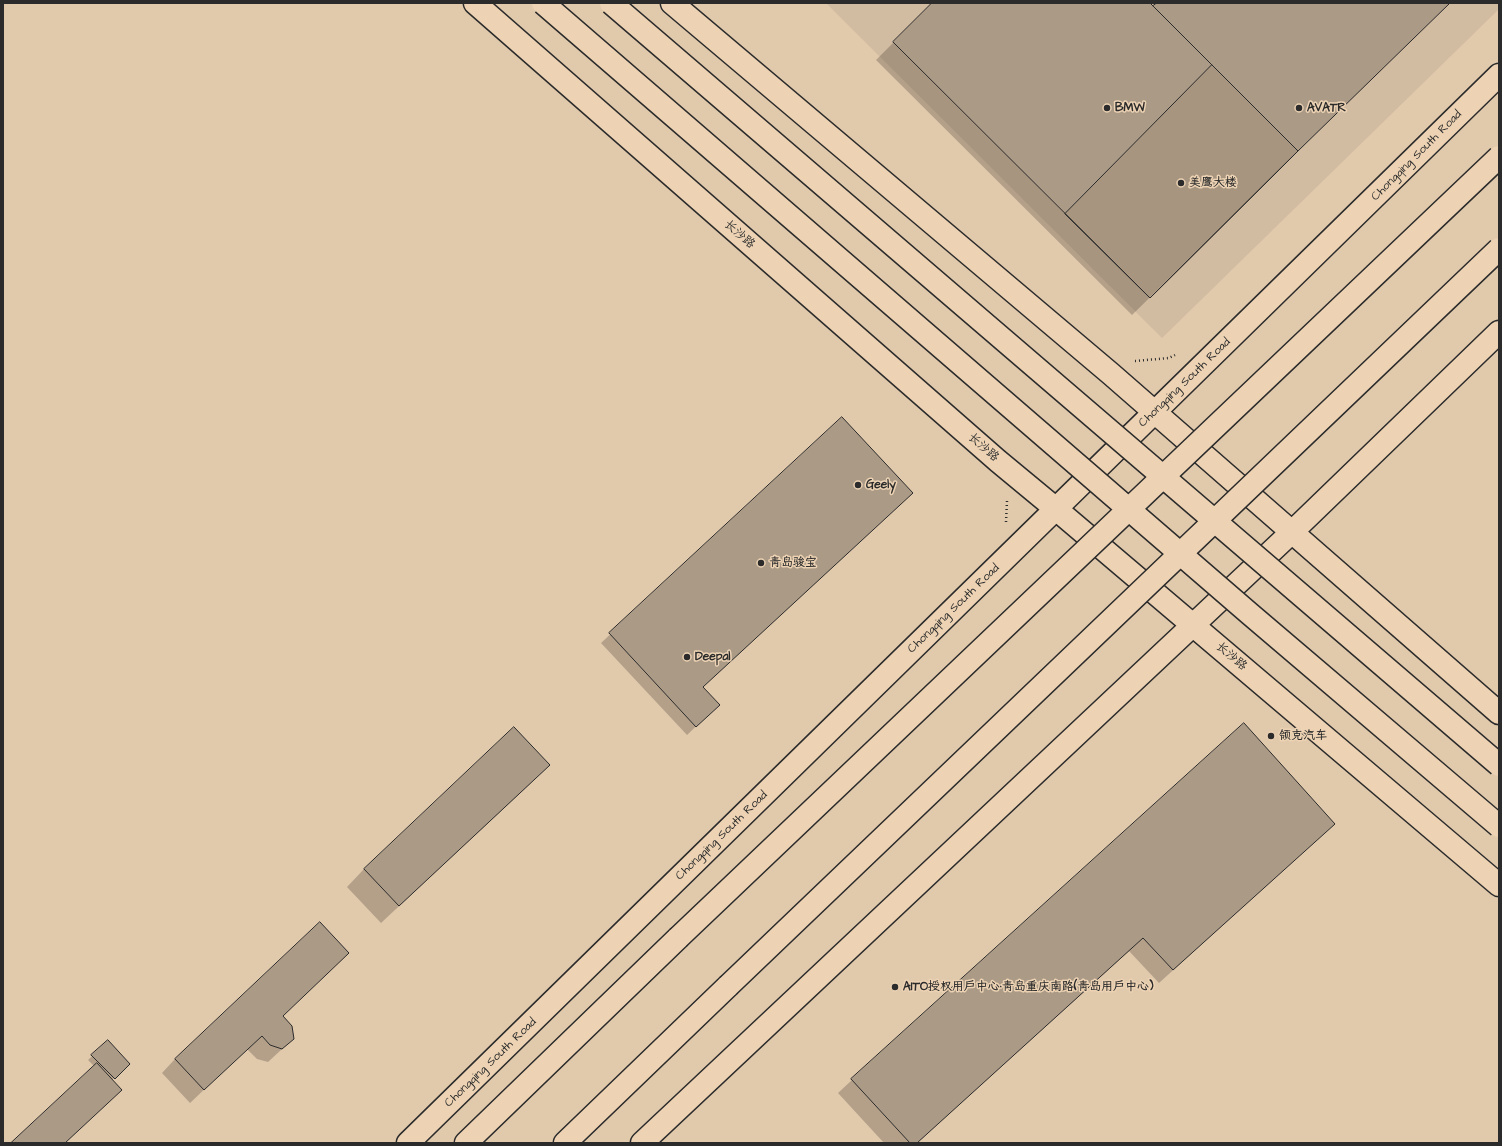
<!DOCTYPE html>
<html>
<head>
<meta charset="utf-8">
<style>
	body { margin:0 }
	#map { position:relative; width:1502px; height:1146px; overflow:hidden; background:#e1c9ac; font-family:"Architects Daughter",sans-serif }
	canvas { display:block }
	.frame { position:absolute; inset:0; border:4px solid #2b2b2b; pointer-events:none }
</style>
</head>
<body>
<div id="map">
<canvas width="1502" height="1146"></canvas>
<div class="frame"></div>
</div>
<script>
const ctx = document.querySelector('canvas').getContext('2d');
ctx.lineJoin = 'round';
function paint(path, color) {
  ctx.fillStyle = color;
  ctx.fill(path, 'evenodd');
}
function stroke(path, color, width, dash) {
  ctx.strokeStyle = color;
  ctx.lineWidth = width;
  ctx.lineCap = dash ? 'butt' : 'round';
  ctx.setLineDash(dash || []);
  ctx.stroke(path);
}
function write(font, color, halo, rows, align = 'center') {
  ctx.font = font + ' "Architects Daughter","LXGW WenKai TC",sans-serif';
  ctx.lineWidth = 3;
  ctx.setLineDash([]);
  ctx.textBaseline = 'middle';
  ctx.strokeStyle = halo;
  ctx.fillStyle = color;
  for (const [text, x, y, turn = 0] of rows) {
    ctx.save();
    ctx.translate(x, y);
    ctx.rotate((+turn || 0) * Math.PI / 180);
    ctx.textAlign = isNaN(turn) ? turn : align;
    if (halo) ctx.strokeText(text, 0, 0);
    ctx.fillText(text, 0, 0);
    ctx.restore();
  }
}
paint(new Path2D(`
	M826 3H1499V9L1162 338Z`), '#d1bba1');
paint(new Path2D(`
	M933 3H1148L1153 8 1158 3H1448L1132 315 876 60Z
	M842 418 702 688 709 714 687 735 601 643Z
	M531 783 381 923 347 887 364 869Z
	M1320 837 1159 983 1129 951 917 1143H884L838 1093 852 1080Z
	M348 953 282 1016 293 1039 268 1062 257 1059 247 1049 190 1103 162 1073 175 1059Z
	M107 1042 129 1064 112 1080 65 1143H12L94 1066 88 1060Z`), '#0003');
const building = new Path2D(`
	M932 3H1150L1298 151 1150 298 893 42Z
	M1157 3H1450L1298 151 1153 6Z
	M1212 65 1298 151 1150 298 1065 214Z
	M842 417 913 493 703 687 720 705 696 727 609 633Z
	M1244 723 1335 824 1173 970 1143 938 917 1143H910L851 1079Z
	M514 727 550 765 399 906 364 869Z
	M320 922 349 953 283 1016 292 1026 294 1039 282 1049 270 1045 262 1036 204 1090 175 1059Z
	M108 1040 130 1064 115 1079 91 1055Z
	M97 1063 122 1090 65 1143H11Z`);
paint(building, '#ab9a86');
stroke(building, '#2b2b2b', 1);
const minor = new Path2D(`
	M475 3 998 461 1056 509 1499 885
	M672 3 1111 374 1499 713`);
const primary = new Path2D(`
	M408 1143 1499 75
	M642 1143 1292 532 1499 332`);
const trunk = new Path2D(`
	M466 1143 678 938
	M565 1143 728 986`);
stroke(minor, '#2b2b2b', 25);
stroke(primary, '#2b2b2b', 25);
stroke(trunk, '#2b2b2b', 25);
stroke(new Path2D(`
	M1135 361 1169 358 1175 355
	M1006 522 1007 501`), '#2b2b2b', 2.5, [1, 3]);
stroke(minor, '#edd3b4', 22);
stroke(primary, '#edd3b4', 22);
stroke(trunk, '#edd3b4', 22);
const secondaryBridge = new Path2D(`
	M543 3 1250 614 1499 826
	M611 3 1499 765`);
const trunkBridge = new Path2D(`
	M678 938 1499 157
	M728 986 1499 249`);
stroke(secondaryBridge, '#2b2b2b', 25, []);
stroke(trunkBridge, '#2b2b2b', 25, []);
stroke(secondaryBridge, '#edd3b4', 22);
stroke(trunkBridge, '#edd3b4', 22);
for (const [x, y, r, color] of [
	[1107,108,4,"#2b2b2b"],
	[1299,108,4,"#2b2b2b"],
	[1181,183,4,"#2b2b2b"],
	[858,485,4,"#2b2b2b"],
	[761,563,4,"#2b2b2b"],
	[687,657,4,"#2b2b2b"],
	[1271,736,4,"#2b2b2b"],
	[895,987,4,"#2b2b2b"]
]) {
  const dot = new Path2D();
  dot.arc(x, y, r, 0, 2 * Math.PI);
  ctx.fillStyle = color;
  ctx.fill(dot);
  stroke(dot, '#edd3b4', 1.5);
}
write('bold 12px', '#2b2b2b', '#edd3b4', [
	["BMW",1115,108],
	["AVATR",1307,108],
	["美鹰大楼",1189,183],
	["Geely",866,485],
	["青岛骏宝",769,563],
	["Deepal",695,657],
	["领克汽车",1279,736],
	["AITO授权用户中心·青岛重庆南路(青岛用户中心)",903,987]
], 'left');
write('12px', '#2b2b2b', '#edd3b4', [
	["Chongqing South Road",1417,156,-45],
	["长沙路",739,235,41],
	["Chongqing South Road",1185,383,-44],
	["长沙路",983,448,41],
	["Chongqing South Road",954,609,-44],
	["长沙路",1231,657,40],
	["Chongqing South Road",722,836,-44],
	["Chongqing South Road",491,1063,-44]
]);
</script>
</body>
</html>
